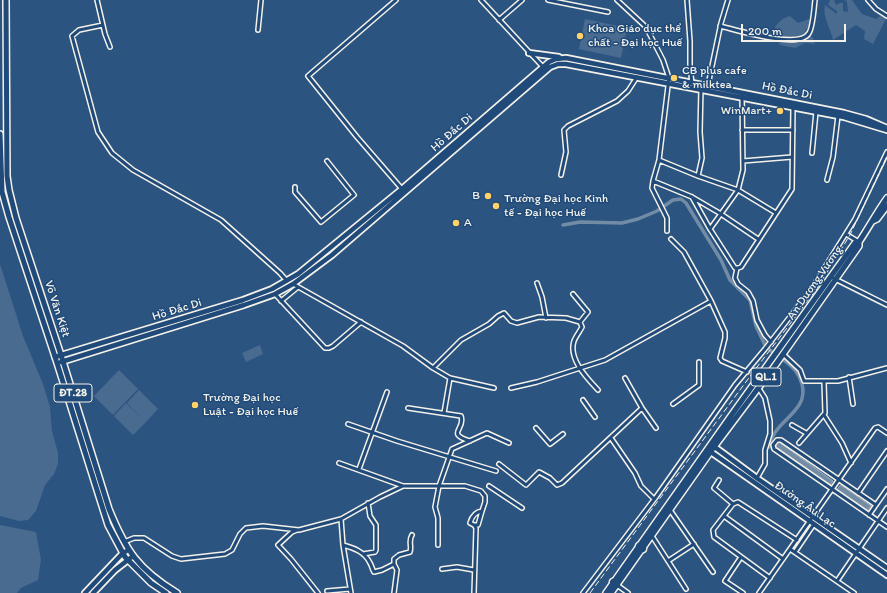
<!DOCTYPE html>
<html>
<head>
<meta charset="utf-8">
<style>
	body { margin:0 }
	#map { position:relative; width:887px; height:593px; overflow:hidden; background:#2c5481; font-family:Itim,sans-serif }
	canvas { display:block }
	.scale { position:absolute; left:741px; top:24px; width:105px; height:18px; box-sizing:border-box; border:2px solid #f4f1e8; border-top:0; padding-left:5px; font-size:12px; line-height:14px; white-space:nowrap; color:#f4f1e8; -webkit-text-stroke:3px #1f4a7a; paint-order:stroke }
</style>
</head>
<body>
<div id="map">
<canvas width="887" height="593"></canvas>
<div class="scale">200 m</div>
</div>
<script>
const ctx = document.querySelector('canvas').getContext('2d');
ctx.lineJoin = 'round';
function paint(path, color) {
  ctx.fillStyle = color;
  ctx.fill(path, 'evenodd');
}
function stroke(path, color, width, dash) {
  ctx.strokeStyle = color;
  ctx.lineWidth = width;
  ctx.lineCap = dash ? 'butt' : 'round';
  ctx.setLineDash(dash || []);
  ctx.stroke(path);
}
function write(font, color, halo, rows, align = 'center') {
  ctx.font = font + ' Itim,sans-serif';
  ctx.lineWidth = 3;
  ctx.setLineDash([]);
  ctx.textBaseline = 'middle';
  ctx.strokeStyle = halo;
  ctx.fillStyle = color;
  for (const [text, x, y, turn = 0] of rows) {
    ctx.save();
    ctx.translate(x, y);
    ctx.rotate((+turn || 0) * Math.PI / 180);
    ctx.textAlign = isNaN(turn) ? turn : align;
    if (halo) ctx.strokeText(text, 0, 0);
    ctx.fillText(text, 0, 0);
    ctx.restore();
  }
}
paint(new Path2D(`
	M830 0H834L836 5 840 3H843V11L848 12 847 2 845 0H852L862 14 876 19 882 15 887 17 873 44 864 39 865 31 856 25 833 40C831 29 822 17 825 5L837 14V11L828 5Z
	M790 16 798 23 809 19 811 24 805 31 813 38 815 44 805 43 795 48 780 45 773 31C777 23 782 18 790 16Z
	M585 19 627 28 621 58 579 49Z
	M0 264 23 336 43 384 50 407 52 431 58 453V464L54 474 45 485 36 511 28 520 19 521 0 516Z
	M260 345 263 354 246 362 242 353Z
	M119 370 138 389 113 415 94 396Z
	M139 390 158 409 146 422 127 403Z
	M126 403 146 422 133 435 114 416Z
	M0 525 36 532 41 560 38 580 21 588 17 593H0Z`), '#496b90');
const water = new Path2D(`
	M779 442 833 481 830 485 775 446Z
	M841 485 871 506 867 511 837 490Z`);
paint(water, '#738ca6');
stroke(water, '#a7b4c0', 1);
stroke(new Path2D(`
	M563 225 580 222 622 223 638 219 657 211 673 200 681 199 686 203 721 260 730 280 750 300 756 326 765 345 773 353
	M770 447C771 421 810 413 802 384 799 373 793 367 784 360`), '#738ca6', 3.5);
const street = new Path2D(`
	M97 0 105 34 110 47
	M396 0 308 76 357 137 402 189
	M481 0 543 67
	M548 0 608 12
	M617 0 646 27 663 60 669 78 659 160 653 181 652 188 667 218V231
	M687 0 690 41V65L692 84
	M868 0 876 9 887 16
	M499 20 522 0
	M103 25 79 30 72 36 98 132 112 153 133 170 221 220 280 273 287 281
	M720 26C737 30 800 50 809 33 813 27 814 8 815 0
	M258 30 261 0
	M708 85 721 23 728 0
	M742 130H793
	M812 153 816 112
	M659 160 698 176 738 190 776 213
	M743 161 792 157
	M561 175 566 152 564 130 568 126 617 101 628 91 637 77
	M698 176 702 158 700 132 701 88
	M827 180 833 157 838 116
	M653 181 692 197 721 214 758 239
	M295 187V192L321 222 354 195 327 161
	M692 197 710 229 735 268H738L741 267 792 189 793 107
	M710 229 738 190 743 170 742 96
	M846 234 859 242
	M737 268 735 278 738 284 748 292 753 301 757 320 765 335 771 342
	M831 277 887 305
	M537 283 542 297 546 318
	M293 284 403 346 433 368 450 378 494 388
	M275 294 325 348H329L333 346 361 322
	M573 294 588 312 580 322
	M281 301 298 287
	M711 301 725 332V338L720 358 722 361 747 372
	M783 354 800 370 804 381H838L887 368
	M433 368 461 340 489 324 498 316 504 313 511 321 517 323 539 317 566 318 580 322 582 327C580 331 576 336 574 341 568 359 587 378 598 390
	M849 377 853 404
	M625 378 642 408 656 428
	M511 388 537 382 605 360 711 301 684 252 671 239
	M583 400 595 417
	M673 404 699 385V362
	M408 408 461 416C466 430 445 433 470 441
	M444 413 450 378
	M824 415 842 443 851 463
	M348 424 397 441 496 471
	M792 425 806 433
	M536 428 550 444 563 434
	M611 438 635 473 641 486 654 499
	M799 443 825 413 824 382
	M339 463 403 486
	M499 464 526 485 539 472 550 478 557 485 562 483 642 408
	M359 469 387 392
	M757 478 765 464V450L770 434V421L765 398 758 387
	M719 480 714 488 733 504
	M489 486 522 508
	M858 493 887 451
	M876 505 781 440H777L773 445 774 449 887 527
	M670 510 713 572
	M869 515 887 489
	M724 516 783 559
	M341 519 343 545 351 593
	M474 525H478L482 511
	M297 530 292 532 278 545 291 559 318 593
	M652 536 686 589
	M124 542 134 538H144L172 556 181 559 225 554 232 550 240 534 246 528 263 526 299 530 341 519 380 497 403 486H465L481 491 485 496V502L482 511C475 512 472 516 470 523L474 525 476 528 474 593
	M343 545C354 548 365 552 370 563 372 566 372 569 374 572L382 570 394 564
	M438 545V518L435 507 439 486 452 449 487 433 509 443
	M790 549 854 593
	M795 552 814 524
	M363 554 375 552 376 550V525L370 516 368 503
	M741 557 725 581 743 593
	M668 561 694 544
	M442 569 457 567 474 570
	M770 578 714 537 713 530 733 504 738 502 797 540
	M837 581 887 508
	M617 585 628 593
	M327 591 350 589
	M394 593 397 570 394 564V559L399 555 410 552C412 546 408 541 412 535
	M583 593 656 497 735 385 765 349 810 291 855 219 887 152
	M759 593 875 428 878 427 887 433`);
const secondary = new Path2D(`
	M529 53 559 57
	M55 357 243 300 272 289 298 274 402 189 549 62 556 59 566 58 844 113 866 119 887 128
	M61 362 244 305 275 294 293 284 332 255 550 67 558 64H566L844 117 887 130
	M712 445 758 479 887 568
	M708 450 887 575
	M85 593 122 554 128 550
	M93 593 115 570 133 556`);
const primary = new Path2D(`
	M6 0 7 176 9 190 16 218 61 355 109 509C126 551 138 569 177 593
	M0 134 2 192 9 217 57 363 108 525 125 557 151 583 166 593
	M873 221 877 219 887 206
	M606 593 733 413 855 243 859 242
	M611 593 714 447 774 367 859 246V242C869 227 877 212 887 198`);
const highway = new Path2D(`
	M639 546 643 549
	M613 582 617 585`);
stroke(street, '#f4f1e8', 6);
stroke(secondary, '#f4f1e8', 8);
stroke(primary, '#f4f1e8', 8);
stroke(highway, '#f4f1e8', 9);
stroke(street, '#1f4a7a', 3);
stroke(secondary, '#1f4a7a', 4.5);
stroke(primary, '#1f4a7a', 5);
stroke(highway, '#1f4a7a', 6);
stroke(new Path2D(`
	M590 593 754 371 816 290 850 235 887 156`), '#f4f1e8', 1, [6, 3]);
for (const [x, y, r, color] of [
	[580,36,4,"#ffd166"],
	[674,78,4,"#ffd166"],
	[780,111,4,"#ffd166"],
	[488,196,4,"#ffd166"],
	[496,206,4,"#ffd166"],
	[456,223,4,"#ffd166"],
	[195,405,4,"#ffd166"]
]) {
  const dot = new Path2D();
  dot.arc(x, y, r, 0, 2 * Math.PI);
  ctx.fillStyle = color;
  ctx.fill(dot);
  stroke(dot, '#1f4a7a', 1.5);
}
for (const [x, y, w] of [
	[766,377,30],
	[73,393,38]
]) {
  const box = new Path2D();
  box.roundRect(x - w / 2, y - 9, w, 18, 3);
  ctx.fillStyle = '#1f4a7a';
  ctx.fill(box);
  stroke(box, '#f4f1e8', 1);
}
write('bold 11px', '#f4f1e8', null, [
	["QL.1",766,377],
	["ĐT.28",73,393]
]);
write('12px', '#f4f1e8', '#1f4a7a', [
	["Khoa Giáo dục thể",588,29],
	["chất - Đại học Huế",588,43],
	["CB plus cafe",682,71],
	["& milktea",682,85],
	["WinMart+",772,111,"right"],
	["B",480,196,"right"],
	["Trường Đại học Kinh",504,199],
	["tế - Đại học Huế",504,213],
	["A",464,223],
	["Trường Đại học",203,398],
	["Luật - Đại học Huế",203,412]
], 'left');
write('12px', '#f4f1e8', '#1f4a7a', [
	["Hồ Đắc Di",787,91,11],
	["Hồ Đắc Di",452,133,-41],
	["An Dương Vương",815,283,-55],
	["Võ Văn Kiệt",57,309,72],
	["Hồ Đắc Di",177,310,-17],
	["Đường Âu Lạc",805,505,35]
]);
</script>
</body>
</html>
